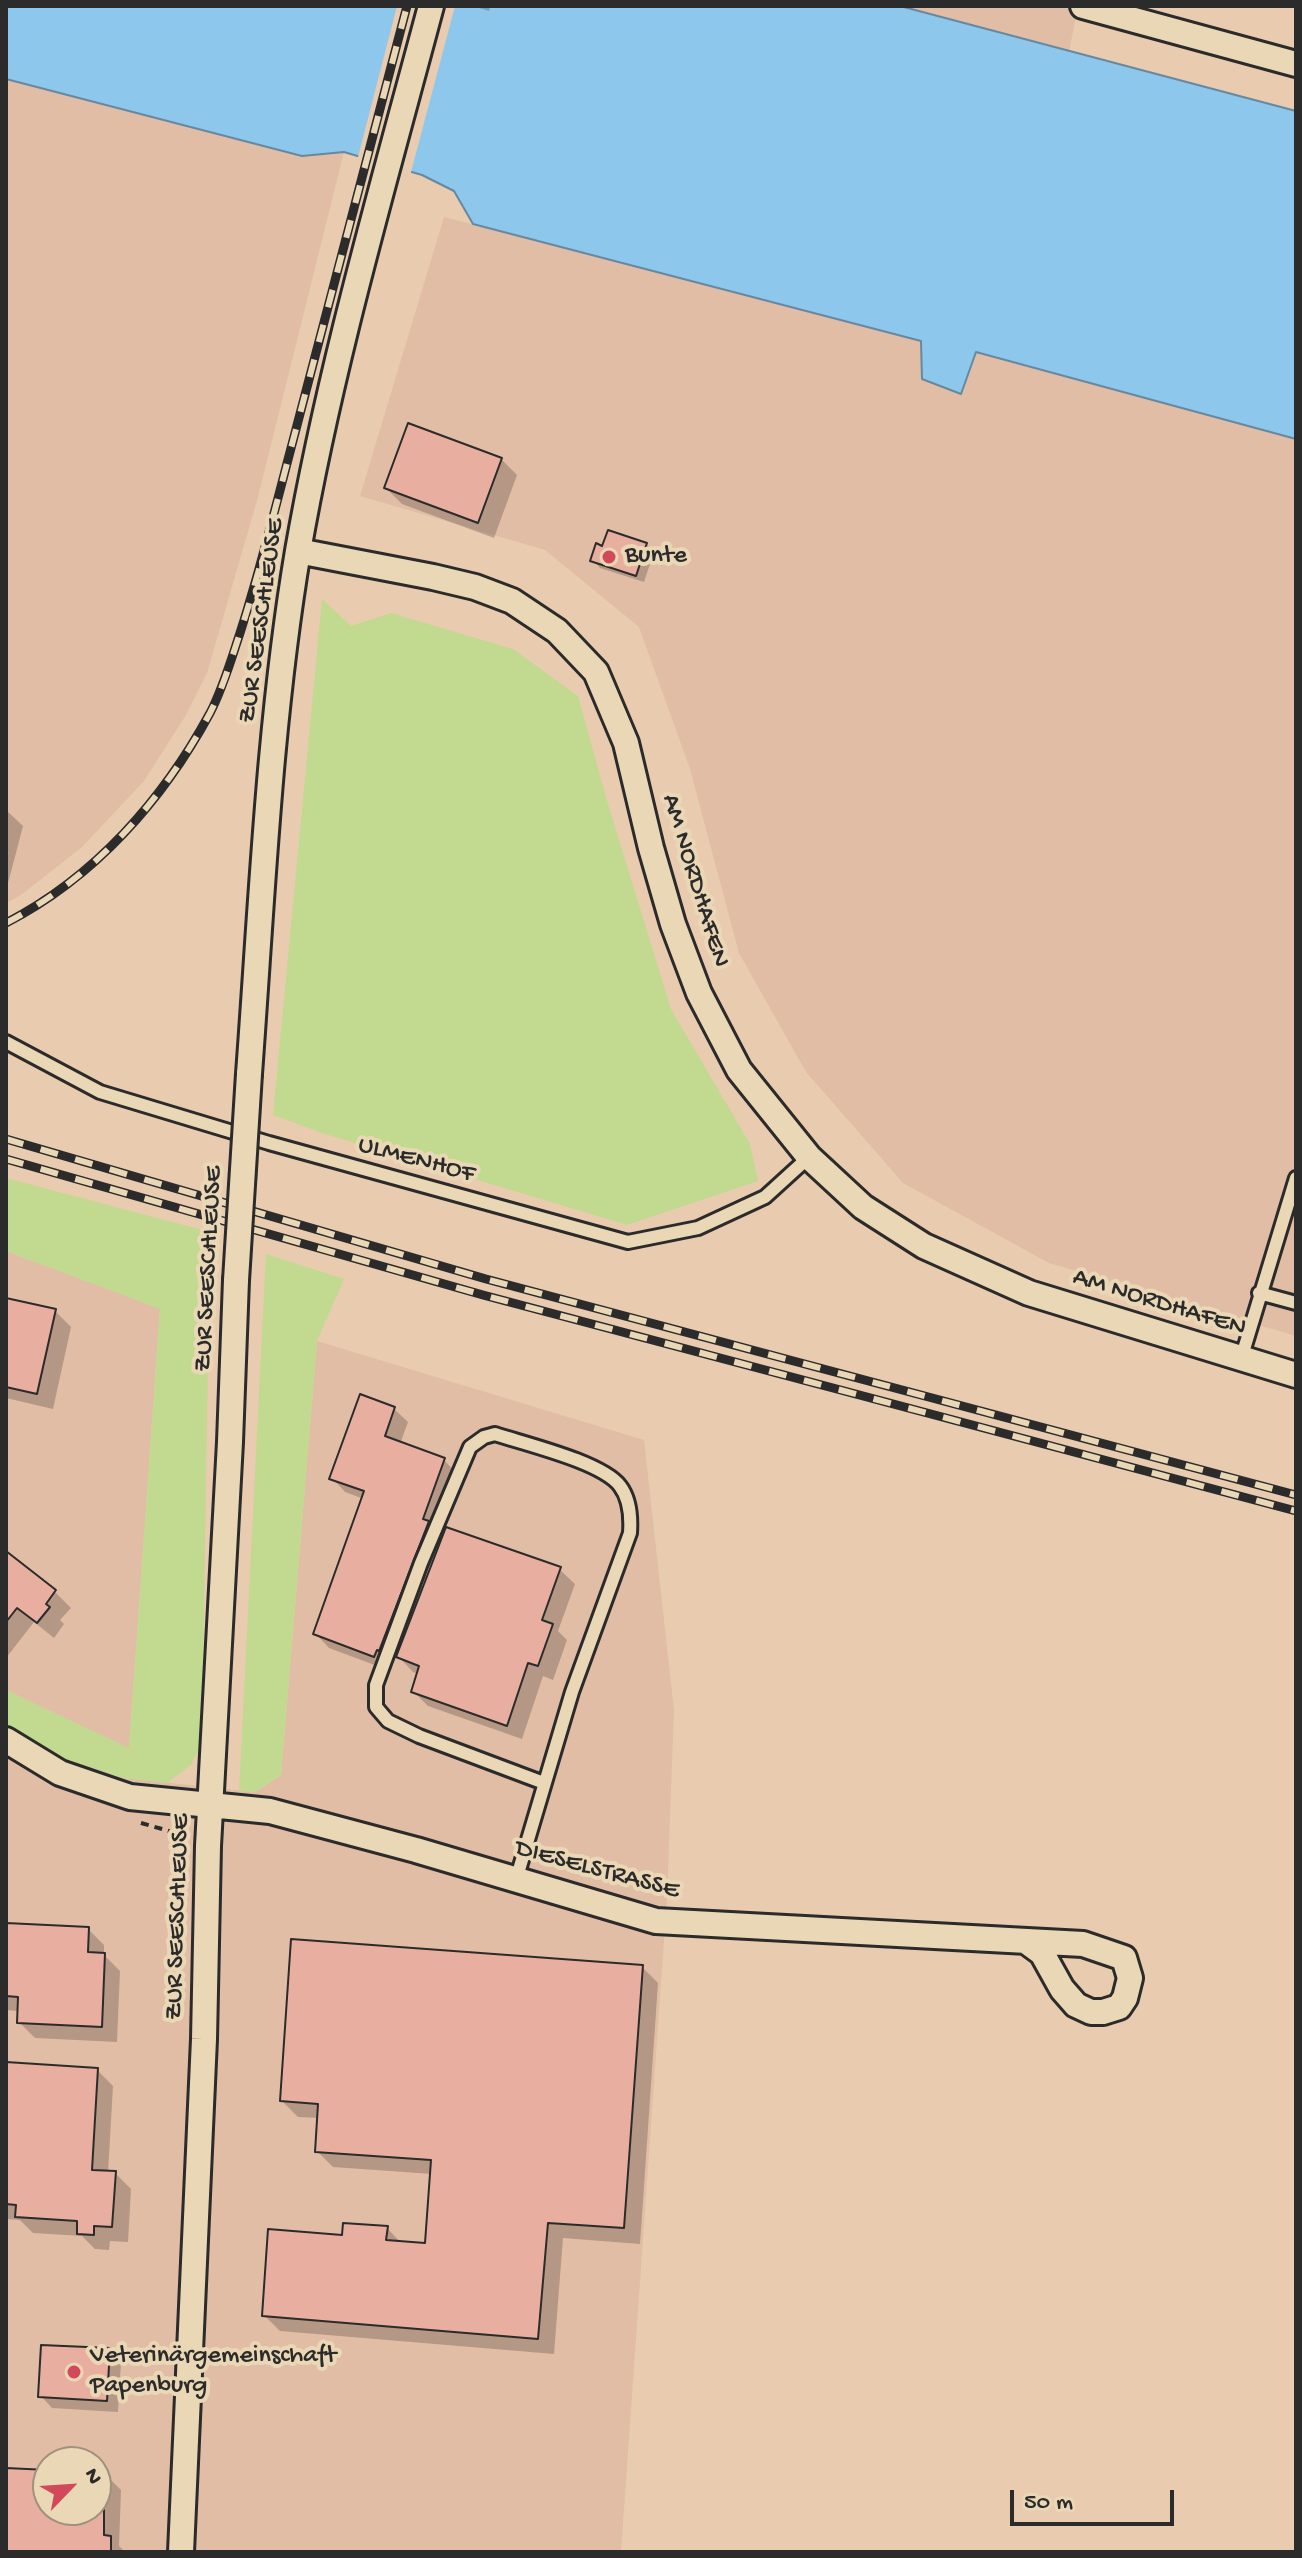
<!DOCTYPE html>
<html>
<head>
<meta charset="utf-8">
<style>
	body { margin:0 }
	#map { position:relative; width:1302px; height:2558px; overflow:hidden; background:#e9cbaf; font-family:"Gochi Hand",sans-serif }
	canvas { display:block }
	.frame { position:absolute; inset:0; border:8px solid #2b2b2b; pointer-events:none }
	.north { position:absolute; left:32px; top:2446px; width:80px; height:80px; box-sizing:border-box; background:#ead7b5; border:2px solid #9e927e; border-radius:50%; rotate:65deg; font-size:22px; font-weight:700; line-height:32px; text-align:center; color:#2b2b2b }
	.north::after { content:''; display:block; margin:auto; width:28px; height:36px; background:#d1495b; clip-path:polygon(50% 0,100% 100%,50% 72%,0 100%) }
	.scale { position:absolute; left:1010px; top:2490px; width:164px; height:36px; box-sizing:border-box; border:4px solid #2b2b2b; border-top:0; padding-left:10px; font-size:24px; line-height:28px; white-space:nowrap; color:#2b2b2b; -webkit-text-stroke:6px #ead7b5; paint-order:stroke }
</style>
</head>
<body>
<div id="map">
<canvas width="1302" height="2558"></canvas>
<div class="frame"></div>
<div class="north">N</div>
<div class="scale">50 m</div>
</div>
<script>
const ctx = document.querySelector('canvas').getContext('2d');
ctx.lineJoin = 'round';
function paint(path, color) {
  ctx.fillStyle = color;
  ctx.fill(path, 'evenodd');
}
function stroke(path, color, width, dash) {
  ctx.strokeStyle = color;
  ctx.lineWidth = width;
  ctx.lineCap = dash ? 'butt' : 'round';
  ctx.setLineDash(dash || []);
  ctx.stroke(path);
}
function write(font, color, halo, rows, align = 'center') {
  ctx.font = font + ' "Gochi Hand",sans-serif';
  ctx.lineWidth = 8;
  ctx.setLineDash([]);
  ctx.textBaseline = 'middle';
  ctx.strokeStyle = halo;
  ctx.fillStyle = color;
  for (const [text, x, y, turn = 0] of rows) {
    ctx.save();
    ctx.translate(x, y);
    ctx.rotate((+turn || 0) * Math.PI / 180);
    ctx.textAlign = isNaN(turn) ? turn : align;
    if (halo) ctx.strokeText(text, 0, 0);
    ctx.fillText(text, 0, 0);
    ctx.restore();
  }
}
paint(new Path2D(`
	M900 6H1078L1069 52Z
	M6 79 302 156 344 152 258 497 207 673 186 715 144 781 82 847 21 895 6 903Z
	M444 217 921 341 960 393 975 352 1296 439V1336L1049 1263 903 1183 806 1072 739 953 690 769 639 627 545 550 360 496Z
	M6 1251 160 1308 129 1749 6 1690Z
	M317 1341 644 1440 674 1710 667 1898 621 2552H6V1725L49 1754 123 1778 255 1792 281 1775ZM48 2462H96V2510H48Z`), '#e1bda6');
paint(new Path2D(`
	M322 599 351 626 391 613 513 649 578 696 607 801 671 1009 750 1144 758 1181 627 1225 322 1133 273 1115Z
	M6 1178 210 1232 202 1743 191 1765 167 1783 123 1778 49 1754 6 1725V1690L129 1748 160 1309 6 1251Z
	M266 1254 344 1279 317 1341 281 1775 255 1792 239 1791Z`), '#c1da90');
const water = new Path2D(`
	M6 6H900L1296 111V439L976 352 961 394 922 379 921 341 473 224 454 191 422 175 344 152 302 156 6 79Z`);
paint(water, '#8dc7ec');
stroke(water, '#66899f', 2);
paint(new Path2D(`
	M397 6H455L410 176 357 161Z`), '#e9cbaf');
paint(new Path2D(`
	M473 6H490L489 11Z
	M501 459 517 475 494 538 402 504 386 488Z
	M646 544 654 552 644 582 600 568 593 560 604 548Z
	M6 810 23 826 7 887H6Z
	M6 1300 55 1311 71 1327 53 1409 6 1398Z
	M394 1409 408 1422 400 1444 444 1460 457 1474 437 1532 444 1539 559 1569 575 1584 558 1631 567 1640 553 1680 543 1676 522 1739 428 1706 413 1691 419 1674 413 1672 396 1654 388 1670 329 1648 316 1634 364 1499 345 1492 332 1478Z
	M6 1553 55 1592 71 1608 60 1620 64 1624 54 1638 34 1622 6 1658Z
	M6 1925 88 1929 104 1945V1955L120 1971 117 2042 35 2038 19 2022V2011L6 2010Z
	M642 1967 658 1983 640 2244 563 2238 554 2354 280 2331 264 2315 344 2237 387 2228 402 2244 427 2246 432 2174 333 2167 317 2151 319 2118 298 2117 282 2101Z
	M6 2064 97 2070 113 2086 108 2173H115L131 2189 128 2242 110 2241 109 2250 95 2249 82 2236 33 2233 20 2220 6 2219Z
	M109 2350 121 2362 118 2412 52 2408 41 2396Z
	M6 2470 48 2472V2510H96V2474H105L121 2490 119 2546 125 2552H6Z`), '#0003');
const building = new Path2D(`
	M408 423 502 458 478 523 384 488Z
	M608 530 647 543 636 576 590 561 596 543 602 546Z
	M6 1298 56 1309 37 1394 6 1387Z
	M360 1394 395 1407 385 1436 445 1458 423 1519 429 1521 379 1651 377 1650 374 1657 313 1634 364 1491 329 1479Z
	M446 1527 561 1567 542 1620 553 1624 538 1666 528 1663 507 1726 411 1692 419 1666 396 1657Z
	M6 1551 56 1590 46 1604 50 1607 37 1623 17 1608 6 1622Z
	M6 1923 89 1927 88 1952 105 1953 102 2027 17 2023 18 1997 6 1996Z
	M291 1939 643 1965 624 2228 548 2223 538 2339 262 2316 268 2229 342 2235 343 2223 388 2226 386 2240 425 2243 431 2160 315 2152 318 2104 280 2101Z
	M6 2062 98 2068 92 2170 116 2171 112 2227 94 2226V2235L77 2234V2221L15 2217 16 2205 6 2204Z
	M41 2345 110 2348 107 2401 38 2397Z
	M6 2468 48 2470V2510H104V2535L111 2536V2552H6Z`);
paint(building, '#e8afa1');
stroke(building, '#2b2b2b', 2);
const lane = new Path2D(`
	M6 1042 100 1092 269 1143 628 1242 698 1228 765 1197 809 1157
	M1259 1293 1296 1303
	M1241 1359 1296 1178
	M516 1880 572 1692 630 1533C631 1518 630 1499 620 1486 602 1462 525 1444 495 1434L484 1437 470 1447 421 1563 376 1685V1707L388 1721 419 1736 544 1783`);
const street = new Path2D(`
	M1083 6 1296 64
	M298 551 433 577 475 587 512 601 557 631 596 672 626 743 651 848 673 924 699 993 739 1070 809 1157 863 1207 924 1246 1029 1293 1296 1375
	M249 1074C262 899 269 724 298 551 330 367 383 186 431 6
	M6 1740 60 1773 130 1797 270 1811 416 1850 656 1921 1083 1944 1124 1958 1130 1978 1125 1998 1119 2007 1103 2012H1091L1076 2005 1062 1989 1042 1953 1027 1942
	M181 2552 204 2039 208 1846 230 1442 236 1280`);
stroke(lane, '#2b2b2b', 18);
stroke(street, '#2b2b2b', 30);
stroke(new Path2D(`
	M141 1823 169 1831 182 1845H185`), '#2b2b2b', 4, [8, 6]);
stroke(lane, '#ead7b5', 12);
stroke(street, '#ead7b5', 24);
const rail = new Path2D(`
	M6 923C95 877 163 800 210 713 223 688 231 660 240 633 259 574 274 513 290 452 329 303 368 155 407 6
	M6 1139 486 1279 1296 1495
	M6 1159 483 1295 1296 1511`);
stroke(rail, '#2b2b2b', 9);
stroke(rail, '#ead7b5', 6, [18]);
const streetBridge = new Path2D(`
	M236 1280 249 1074`);
stroke(streetBridge, '#2b2b2b', 30, []);
stroke(streetBridge, '#ead7b5', 24);
for (const [x, y, r, color] of [
	[609,557,8,"#d1495b"],
	[74,2372,8,"#d1495b"]
]) {
  const dot = new Path2D();
  dot.arc(x, y, r, 0, 2 * Math.PI);
  ctx.fillStyle = color;
  ctx.fill(dot);
  stroke(dot, '#ead7b5', 3);
}
write('26px', '#2b2b2b', '#ead7b5', [
	["Bunte",625,557],
	["Veterinärgemeinschaft",90,2357],
	["Papenburg",90,2387]
], 'left');
write('26px', '#2b2b2b', '#ead7b5', [
	["ZUR SEESCHLEUSE",263,621,-82],
	["AM NORDHAFEN",694,881,73],
	["ULMENHOF",416,1161,15],
	["ZUR SEESCHLEUSE",210,1269,-87],
	["AM NORDHAFEN",1159,1304,17],
	["DIESELSTRASSE",597,1871,15],
	["ZUR SEESCHLEUSE",179,1917,-88]
]);
</script>
</body>
</html>
